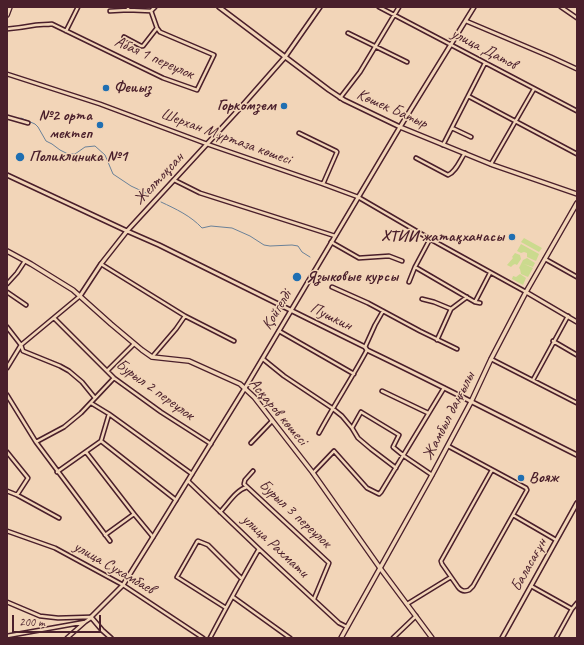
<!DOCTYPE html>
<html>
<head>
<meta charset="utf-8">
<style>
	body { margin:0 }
	#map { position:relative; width:584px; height:645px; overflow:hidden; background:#f2d5b8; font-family:Caveat,sans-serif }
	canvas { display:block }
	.frame { position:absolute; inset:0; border:8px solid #4a1f2b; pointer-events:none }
	.scale { position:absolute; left:12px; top:615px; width:89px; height:18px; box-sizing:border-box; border:2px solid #4a1f2b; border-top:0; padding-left:5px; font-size:12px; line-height:14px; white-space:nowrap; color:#4a1f2b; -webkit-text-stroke:3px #f2d5b8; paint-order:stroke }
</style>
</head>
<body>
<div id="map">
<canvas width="584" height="645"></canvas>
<div class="frame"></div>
<div class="scale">200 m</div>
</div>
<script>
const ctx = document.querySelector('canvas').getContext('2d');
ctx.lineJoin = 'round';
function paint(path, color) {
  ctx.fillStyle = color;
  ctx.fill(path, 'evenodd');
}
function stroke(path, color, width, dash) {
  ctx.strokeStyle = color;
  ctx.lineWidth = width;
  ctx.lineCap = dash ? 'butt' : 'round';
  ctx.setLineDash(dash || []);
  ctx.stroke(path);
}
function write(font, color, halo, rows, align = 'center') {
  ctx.font = font + ' Caveat,sans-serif';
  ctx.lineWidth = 3;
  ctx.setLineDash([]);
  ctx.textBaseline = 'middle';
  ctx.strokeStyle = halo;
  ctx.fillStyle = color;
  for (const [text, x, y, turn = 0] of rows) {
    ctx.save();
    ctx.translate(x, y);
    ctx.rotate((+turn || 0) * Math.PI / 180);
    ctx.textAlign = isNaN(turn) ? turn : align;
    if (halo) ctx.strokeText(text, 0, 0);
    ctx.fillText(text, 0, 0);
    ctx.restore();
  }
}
paint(new Path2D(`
	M524 238 542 248 539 252 521 242Z
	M521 244 539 254 536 261 527 257V253L524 252 521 253 517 251Z
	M515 253 520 255 521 259 517 265 515 264 513 265 511 267 507 265 513 258 512 257Z
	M527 258 535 263 533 267 524 264 533 268 528 277 521 274 520 269 519 268 523 260Z
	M520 274 526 278 523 285 512 279 513 276 516 277Z`), '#cbda8e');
stroke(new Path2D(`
	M21 118 35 124 38 127 46 141 52 144 60 150 68 154H75L85 147 95 146 105 155 113 174 131 186 146 193
	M161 202C176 209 191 216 202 228L211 226 232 228 250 236 264 245 270 246 292 245 298 246 302 252 310 257`), '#6a8198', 1);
const minor = new Path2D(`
	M128 7V10L151 11
	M379 7 577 111
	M561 7 577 18
	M110 11 128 10
	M466 21 551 57 577 69
	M7 29C18 28 25 27 36 25 41 24 46 25 52 24L163 78 197 90 214 55 160 32 157 28 151 11 155 7
	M66 31 78 7
	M348 33 407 62
	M124 37 141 46H143L157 28
	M7 74 100 104 207 144 323 184 358 197 430 239 526 292
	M468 96 577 154
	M340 98 360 72 399 7
	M7 117 28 123
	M452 128 471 137
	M299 133 336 151 337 152 323 184
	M443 145 485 63
	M416 158 448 175C456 172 460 160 465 153
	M491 164 534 89
	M174 180 200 193 335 236
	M331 242 359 258 389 256 402 261
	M545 259 577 277
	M101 264 185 316 234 341
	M415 267 475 302 480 303
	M409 282 415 267 430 239
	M7 284 17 273 25 261
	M332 287 368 303 420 331 457 349
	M7 292 26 305
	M422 299 434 302 451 309
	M475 302 490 273
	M54 318 114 378 161 412 211 444
	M7 327 21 345 23 351 60 366 69 371 82 382 95 398
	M279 331 354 374
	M437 340 451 309 467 297
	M553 341 577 355
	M365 347 375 325 383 311
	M152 357 176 329 185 316
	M263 359 284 376 332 408 342 416 352 428 358 438 371 449 396 468
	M491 359 577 403
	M7 368 21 345 80 296
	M107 371 134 344
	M533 380 568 316
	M382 391 428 413
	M7 395 36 442 110 541
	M109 414 192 474
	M352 428 361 412 399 435 393 447 404 456 432 475
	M319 433C334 405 352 378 367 350
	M101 441 176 500
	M36 442 64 427 81 413 114 378
	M251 443 272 421
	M448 446 526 488 527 490 473 586 469 590C464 592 461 591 458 587L442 564 441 561 492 470
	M7 452 28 478 17 495
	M86 452 134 514
	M253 471 245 480 244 484 329 563 314 599
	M57 472 101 441 109 414 91 403
	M313 473 334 451 367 488 379 494 381 492 444 388
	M188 481 259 549 339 623 347 627
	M7 491 17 495 59 518
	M220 512C228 504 236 490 247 487
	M513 515 556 540
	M7 531 55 548 123 585 203 638
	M105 535 134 514 153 537
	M531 586 572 609 556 638
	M233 597 290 638
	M7 602 40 616 58 618 91 617
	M407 604 451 577
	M226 608 177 577 197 542 198 541 208 545 242 579
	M572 609 577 603
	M7 636 85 622
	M67 638 85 622 91 618
	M210 638C226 608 242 578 259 549
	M393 638 416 616`);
const tertiary = new Path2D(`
	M219 7 329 90 344 100 400 127 493 165 577 194
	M7 175 127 231 159 245 365 347 367 350C438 384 507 420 577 455
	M526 292 577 322
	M80 296 101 264 127 231 241 107 285 57 320 7
	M111 638 102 630 91 617 123 585 153 537 245 388 400 127 474 7
	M502 638 577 503`);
const secondary = new Path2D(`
	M7 15 10 7
	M7 251 31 264 73 290 111 324 142 350 152 357 189 361 240 384 254 397 313 473 380 568 432 638`);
const primary = new Path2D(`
	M341 638 432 475 471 402 491 359 526 292 577 203`);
stroke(minor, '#4a1f2b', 5.5);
stroke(tertiary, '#4a1f2b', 6);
stroke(secondary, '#4a1f2b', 6);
stroke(primary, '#4a1f2b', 6);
stroke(minor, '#f2d5b8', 2.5);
stroke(tertiary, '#f2d5b8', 3);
stroke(secondary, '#f2d5b8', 3.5);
stroke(primary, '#f2d5b8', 3.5);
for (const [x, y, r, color] of [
	[106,88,4,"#1f6fb2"],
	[284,106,4,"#1f6fb2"],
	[100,125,4,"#1f6fb2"],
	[20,157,5,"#1f6fb2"],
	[512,237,4,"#1f6fb2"],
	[297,277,5,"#1f6fb2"],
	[521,478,4,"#1f6fb2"]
]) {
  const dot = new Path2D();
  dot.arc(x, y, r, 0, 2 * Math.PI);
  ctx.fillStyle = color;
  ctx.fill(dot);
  stroke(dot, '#f2d5b8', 1.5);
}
write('16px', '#4a1f2b', '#f2d5b8', [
	["улица Датов",484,49,28],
	["Абая 1 переулок",154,58,24],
	["Көшек Батыр",392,109,24],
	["Шерхан Мұртаза көшесі",226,137,20],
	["Желтоқсан",159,179,-47],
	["Қойгелді",277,310,-59],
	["Пушкин",331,317,26],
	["Бурыл 2 переулок",155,390,36],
	["Асқаров көшесі",278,412,50],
	["Жамбыл даңғылы",449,416,-63],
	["Бурыл 3 переулок",295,514,43],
	["улица Рахмати",275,546,43],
	["Баласағұн",529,565,-61],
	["улица Сухамбаев",114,568,30]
]);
write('bold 16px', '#4a1f2b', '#f2d5b8', [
	["Феиыз",114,88],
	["Горкомзем",276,106,"right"],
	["№2 орта",92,116,"right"],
	["мектеп",92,134,"right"],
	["Поликлиника №1",29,157],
	["ХТИИ жатақханасы",504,237,"right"],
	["Языковые курсы",306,277],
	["Вояж",529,478]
], 'left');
</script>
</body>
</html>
